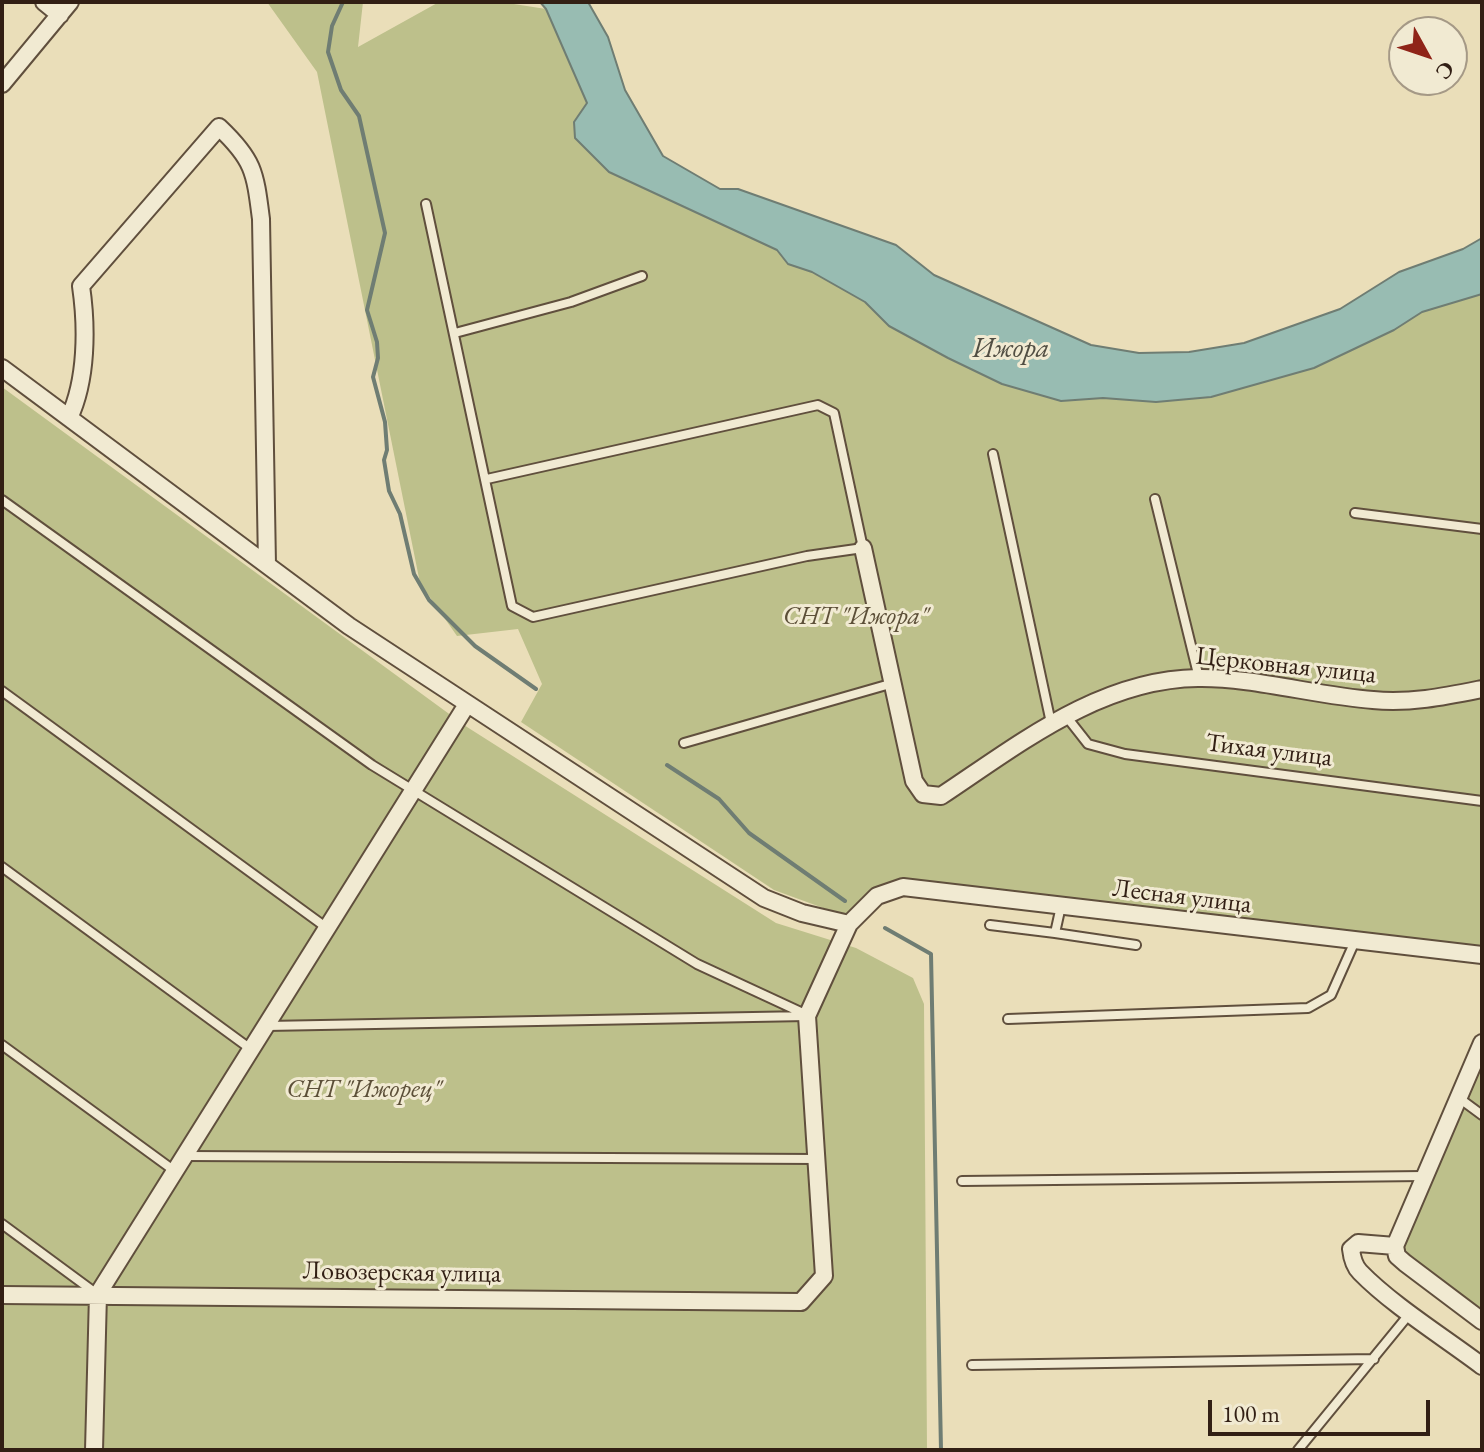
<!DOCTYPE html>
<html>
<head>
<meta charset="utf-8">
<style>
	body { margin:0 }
	#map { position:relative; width:1484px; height:1452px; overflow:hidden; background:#eadeb9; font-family:"EB Garamond",serif }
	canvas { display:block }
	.frame { position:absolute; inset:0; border:4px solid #321f14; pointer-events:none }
	.north { position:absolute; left:1388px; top:16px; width:80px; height:80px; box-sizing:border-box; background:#f1ead2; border:2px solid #a59986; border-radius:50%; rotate:130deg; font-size:22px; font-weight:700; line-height:32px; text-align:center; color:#321f14 }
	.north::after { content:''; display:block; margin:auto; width:28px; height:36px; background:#8f2418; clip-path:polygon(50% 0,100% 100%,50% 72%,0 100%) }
	.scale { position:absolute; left:1208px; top:1400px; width:222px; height:36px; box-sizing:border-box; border:4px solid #321f14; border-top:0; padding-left:10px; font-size:24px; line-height:28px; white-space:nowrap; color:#321f14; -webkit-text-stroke:6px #f1ead2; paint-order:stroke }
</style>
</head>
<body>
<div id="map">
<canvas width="1484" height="1452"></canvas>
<div class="frame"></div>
<div class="north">С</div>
<div class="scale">100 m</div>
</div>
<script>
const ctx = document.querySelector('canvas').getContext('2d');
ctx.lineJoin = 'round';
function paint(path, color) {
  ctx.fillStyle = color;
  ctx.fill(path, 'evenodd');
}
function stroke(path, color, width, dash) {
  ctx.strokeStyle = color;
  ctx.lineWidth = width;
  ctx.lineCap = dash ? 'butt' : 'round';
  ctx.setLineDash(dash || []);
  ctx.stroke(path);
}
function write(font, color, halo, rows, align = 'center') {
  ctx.font = font + ' "EB Garamond",serif';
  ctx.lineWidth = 6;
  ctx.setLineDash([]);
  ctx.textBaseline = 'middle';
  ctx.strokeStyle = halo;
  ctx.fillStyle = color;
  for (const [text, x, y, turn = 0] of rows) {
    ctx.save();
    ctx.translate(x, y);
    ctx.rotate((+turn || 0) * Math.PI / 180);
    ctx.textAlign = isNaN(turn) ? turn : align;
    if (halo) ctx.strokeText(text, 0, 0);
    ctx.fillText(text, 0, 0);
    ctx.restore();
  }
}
paint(new Path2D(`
	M267 2H363L358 47 439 2H501L546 9 587 104 574 122 609 172 777 250 788 264 812 272 865 302 889 326 1061 401 1103 398 1156 402 1212 397 1314 368 1394 330 1422 312 1482 294V955L903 887 849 924 826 909 774 890 521 722 542 684 518 629 457 636 420 583 317 72Z
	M2 387 467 727 776 923 856 948 913 978 924 1004 927 1450H2Z
	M1482 1043V1321L1397 1256Z`), '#bdc08b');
const water = new Path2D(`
	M540 2H588L608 37 625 90 663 156 720 189H738L896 245 934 275 1091 345 1139 353 1189 352 1244 343 1340 309 1399 272 1463 249 1482 238V294L1422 312 1394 330 1314 368 1211 397 1156 402 1103 398 1061 401 1002 384 948 358 889 326 865 302 812 272 788 264 777 250 609 172 575 138 574 122 587 103 546 9Z`);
paint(water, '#98bcb2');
stroke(water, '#6f7d73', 2);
stroke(new Path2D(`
	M343 2 332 26 328 52 341 90 359 116 385 233 367 310 377 342 378 358 373 377 385 422 387 450 384 460 389 491 400 514 414 574 429 600 475 646 536 689
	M667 765 719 799 749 833 845 901
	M885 928 931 954 941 1450`), '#6f7d73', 4);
const lane = new Path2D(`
	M426 204 512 606 533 617 807 556 863 548 834 413 818 405 487 479
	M455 333 571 302 642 276
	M993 454 1051 723
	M1155 499 1199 678
	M2 500 372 765 697 964 807 1015
	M1355 513 1482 529
	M2 691 327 928
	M1066 716 1088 744 1125 754 1482 801
	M684 743 890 684
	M2 867 252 1050
	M1061 906 1055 933 1136 945
	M990 925 1055 933
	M1008 1019 1308 1008 1331 995 1355 941
	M267 1026 807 1016
	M2 1045 176 1172
	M1459 1098 1482 1115
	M186 1156 818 1159
	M962 1181 1424 1176
	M2 1224 97 1294
	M972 1365 1374 1359
	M1298 1450 1411 1312`);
const street = new Path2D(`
	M44 2 60 15
	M2 84 70 2
	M2 368 349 626 764 898 802 913 849 924
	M69 418C87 380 87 327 81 286L219 127C254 160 255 172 261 219L267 565
	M863 548 914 781 923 794 941 796C1018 745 1100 679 1198 678 1251 677 1318 696 1373 700 1409 704 1447 696 1482 689
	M1395 1246 1358 1243 1351 1249C1352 1258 1354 1266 1360 1272 1392 1305 1445 1338 1482 1366
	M1395 1246 1482 1043
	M1395 1246 1397 1256 1405 1263 1482 1321
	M2 1295 801 1302 824 1276 807 1016 849 924 877 896 903 887 1482 955
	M94 1450 98 1294 466 706`);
stroke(lane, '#604f3d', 12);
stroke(street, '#604f3d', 20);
stroke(lane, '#f1ead2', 8);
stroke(street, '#f1ead2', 16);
write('italic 26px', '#5c4f38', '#f1ead2', [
	["СНТ \"Ижора\"",856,617],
	["СНТ \"Ижорец\"",364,1090]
]);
write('26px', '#321f14', '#f1ead2', [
	["Церковная улица",1286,666,6],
	["Тихая улица",1269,751,7],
	["Лесная улица",1182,897,7],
	["Ловозерская улица",402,1273,1]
]);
write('italic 28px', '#514e43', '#f1ead2', [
	["Ижора",1011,349]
]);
</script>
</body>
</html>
